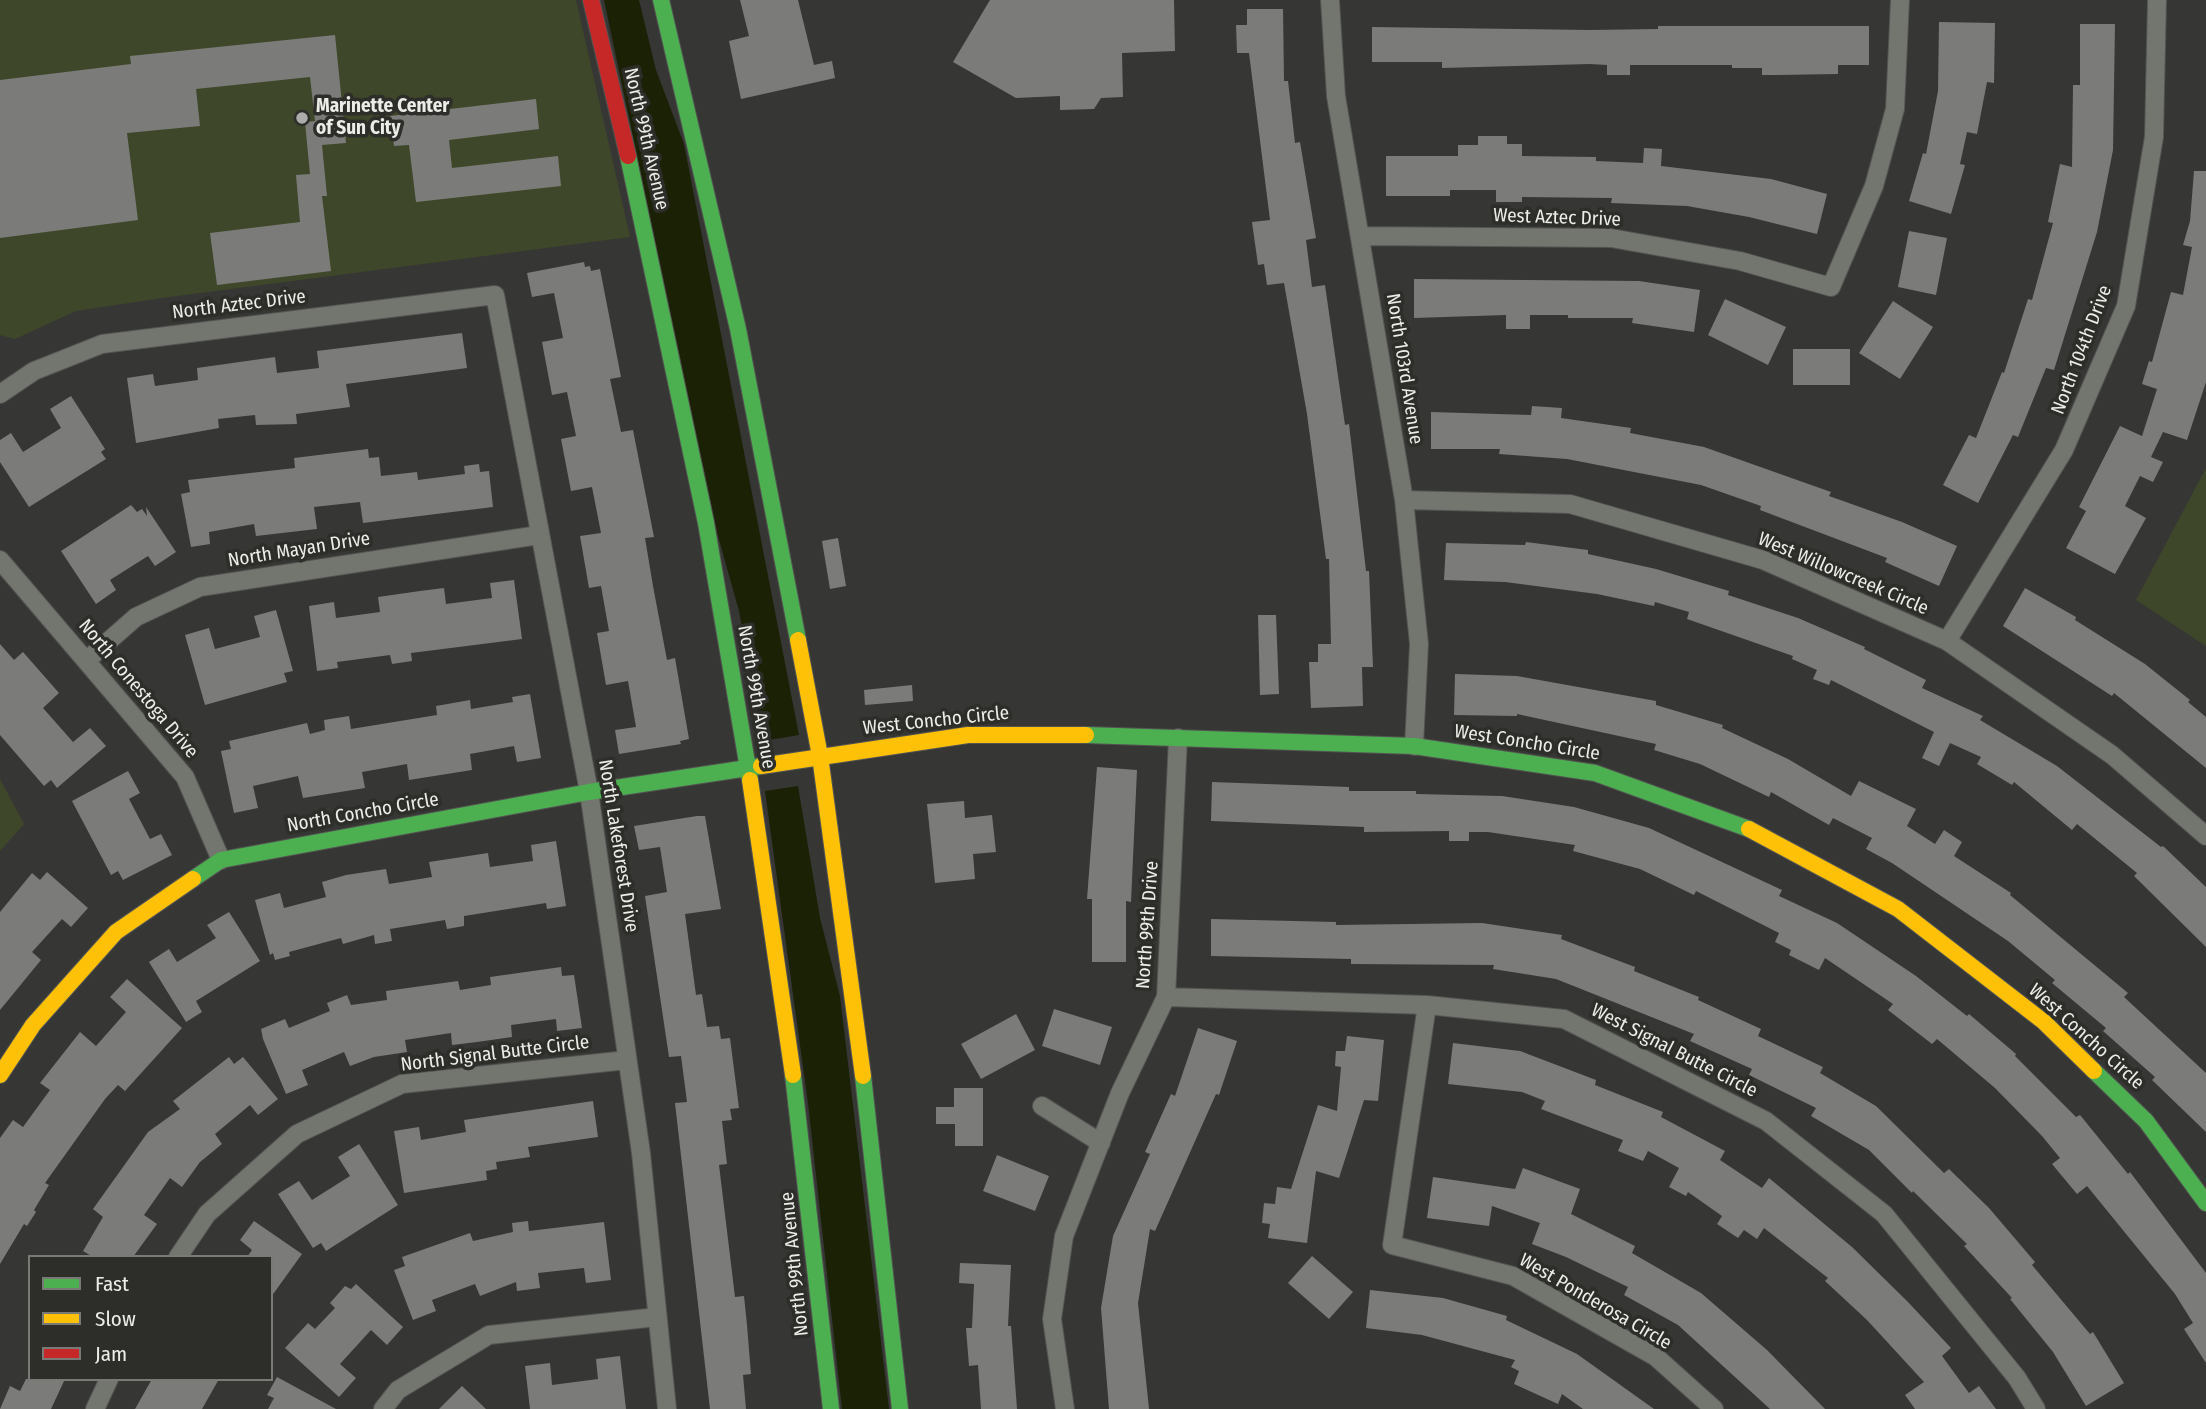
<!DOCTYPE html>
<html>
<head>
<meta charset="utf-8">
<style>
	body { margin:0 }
	#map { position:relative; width:2206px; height:1409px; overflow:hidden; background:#363734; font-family:"Fira Sans Condensed",sans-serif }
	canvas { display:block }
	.legend { position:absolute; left:28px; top:1255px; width:245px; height:126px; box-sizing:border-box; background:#2d2e29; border:2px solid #797a76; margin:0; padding:9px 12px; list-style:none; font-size:21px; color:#ecede9 }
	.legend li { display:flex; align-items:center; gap:14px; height:35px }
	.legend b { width:35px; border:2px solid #797a76 }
</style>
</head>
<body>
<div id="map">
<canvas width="2206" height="1409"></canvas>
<ul class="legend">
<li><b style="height:9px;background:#4caf50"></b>Fast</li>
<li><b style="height:9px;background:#ffc107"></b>Slow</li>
<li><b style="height:9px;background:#c62828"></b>Jam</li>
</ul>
</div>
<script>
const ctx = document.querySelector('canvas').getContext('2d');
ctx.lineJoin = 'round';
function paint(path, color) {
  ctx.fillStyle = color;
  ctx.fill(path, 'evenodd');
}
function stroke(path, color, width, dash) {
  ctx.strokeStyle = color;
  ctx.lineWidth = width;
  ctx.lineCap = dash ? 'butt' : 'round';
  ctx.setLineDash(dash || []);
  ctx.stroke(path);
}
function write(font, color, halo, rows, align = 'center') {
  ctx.font = font + ' "Fira Sans Condensed",sans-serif';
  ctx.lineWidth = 7;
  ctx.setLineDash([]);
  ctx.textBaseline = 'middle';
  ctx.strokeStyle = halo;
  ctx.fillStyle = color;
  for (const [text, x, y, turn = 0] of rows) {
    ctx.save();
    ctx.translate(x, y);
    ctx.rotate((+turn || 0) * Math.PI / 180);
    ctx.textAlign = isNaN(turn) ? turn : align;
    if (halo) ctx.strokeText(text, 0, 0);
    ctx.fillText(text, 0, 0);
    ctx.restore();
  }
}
paint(new Path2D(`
	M0 0H576L630 237 162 298 76 311 15 339 0 335Z
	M2206 468V646L2136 600Z
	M0 779 24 824 0 851Z`), '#3f472a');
paint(new Path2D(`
	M604 0H639L656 70 684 144 799 735 763 741 739 611 718 536Z
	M798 786 820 918 840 996 889 1409H842L808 1103 765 791Z`), '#1a2105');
paint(new Path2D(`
	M740 0H798L814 65 832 61 835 78 741 99 729 41 749 36Z
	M990 0H1174L1175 51 1122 53 1123 97 1101 98 1094 109 1060 110V96L1016 98 953 62Z
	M1247 9H1283L1284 81H1288L1295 143 1300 142 1316 238 1306 240 1312 287 1325 285 1345 425 1349 424 1366 571H1369L1373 667H1362L1363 706 1311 708 1309 662H1318V644H1331L1329 559H1326L1307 414 1284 283 1267 285 1264 264 1258 265 1252 222 1270 220 1249 53H1237L1236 25H1247Z
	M1939 22 1995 23 1994 83 1987 82 1977 134 1967 132 1960 164 1965 165 1951 214 1909 201 1923 153 1926 154 1938 91Z
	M2080 24H2115L2113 150 2097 232 2054 370 2046 368 2018 437 2013 435 1978 503 1943 485 1969 435 1976 438 2002 372 2004 373 2028 299 2032 300 2053 223 2048 222 2060 164 2072 167 2073 85H2080Z
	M1658 26H1869V65H1838V74L1777 75H1762V68H1732V65H1630V75H1607V65L1590 64 1442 68V62H1372V27L1590 30 1658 29Z
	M335 35 346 143 322 145 327 196H322L331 271 217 285 210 233 300 222 296 175 310 174 305 122 315 121 310 77 196 89 200 126 127 133 138 220 0 238V80L131 64 130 56Z
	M536 99 539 129 449 140 452 168 558 156 561 186 416 202 409 145 394 146 390 116Z
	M1478 136H1507V144H1522V156L1596 157V161L1643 163 1644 148 1662 149 1661 166 1771 179 1827 194 1817 234 1749 217 1687 206 1611 203 1612 198 1522 197V202H1496V190H1450V196H1386V156H1458V145H1478Z
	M2194 171H2206V382L2187 440 2163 432 2151 457 2163 462 2153 482 2140 476 2125 506 2146 518 2115 574 2066 548 2086 511 2079 507 2120 426 2142 436 2157 389 2142 384 2149 361 2152 362 2171 292 2183 295 2192 247 2183 245 2190 221Z
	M1909 231 1947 238 1936 295 1898 287Z
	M584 262 585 267 590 266 591 271 600 269 621 377 610 379 621 432 633 430 654 537 645 538 653 586 667 660 675 658 689 739 680 741 681 744 619 754 615 730 636 727 628 681 606 685 597 633 609 631 601 586 589 588 580 536 601 533 592 487 571 491 561 439 576 436 567 392 552 395 542 342 563 338 554 293 532 297 527 273Z
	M1414 279 1639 281 1700 290 1694 332 1632 323 1633 318H1568V315H1530V329H1506V315L1414 318Z
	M1725 299 1786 327 1768 365 1708 335Z
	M1893 301 1933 327 1900 379 1859 353Z
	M462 333 467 368 346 384 350 407 296 414 297 424 256 425 255 415 218 419 219 428 136 443 127 378 153 374 155 386 198 380 197 368 275 357 277 373 319 368 317 351Z
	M1793 349H1850V385H1793Z
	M71 396 105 449 101 452 106 459 29 507 0 462V440L11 433 23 452 61 428 50 409Z
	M1532 406 1562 408 1561 418 1631 428 1630 433 1704 447 1831 492 1829 496 1902 522 1957 546 1939 586 1885 562 1887 558 1760 510 1761 506 1701 485 1567 459 1499 454 1500 449H1431V412L1531 415Z
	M368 449 369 458 379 457 381 476 417 472 418 480 465 474 464 466 479 464 480 472 489 471 493 507 363 523 360 502 314 507 317 529 256 536 254 524 209 532 210 544 191 547 181 494 190 492 188 480 295 468 294 458Z
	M131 505 137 512 142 509 147 516 146 507 176 552 155 566 148 556 110 580 116 590 96 604 61 551Z
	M838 538 846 586 830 589 822 541Z
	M1526 542 1588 550V554L1656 569 1729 591 1728 595 1798 618 1865 647 1864 649 1926 680 1922 688 1983 716 1980 720 2057 766 2161 847 2163 846 2206 887V947L2134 876 2137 873 2077 824 2072 830 2014 782 2012 785 1977 764 1981 757 1950 743 1939 766 1922 758 1934 732 1831 680 1829 685 1813 679 1817 670 1792 659 1793 656 1687 619 1689 612 1655 602 1654 606 1597 594 1505 582 1444 580 1446 543 1525 545Z
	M514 580 522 639 411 653 412 661 392 664 390 655 337 662 338 668 317 671 309 606 334 602 336 618 380 612 378 597 420 591 444 588 446 604 492 598 490 583Z
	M2025 588 2076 617 2075 620 2145 664 2190 700 2188 702 2206 717V768L2114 693 2112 696 2003 626Z
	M276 610 293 671 284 673 287 682 205 705 185 635 209 628 215 649 260 637 254 616Z
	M1258 615H1276L1279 694 1260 695Z
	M0 644 14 660 23 652 59 693 43 708 73 742 90 728 106 746 57 788 51 780 44 786 0 735Z
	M1455 674 1517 676 1656 701V705L1723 725 1722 728 1788 759 1851 796 1859 781 1916 809 1907 826 1935 844 1944 830 1962 842 1954 856 2011 893 2010 895 2128 993 2124 997 2206 1073V1132L2152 1080 2155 1077 2103 1031 2106 1028 2052 983 2055 980 2008 941 1892 863 1866 849 1872 838 1833 818 1829 825 1771 792 1769 797 1700 764 1654 750 1656 744 1517 714V716L1454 715Z
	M912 685 913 701 865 705 864 690Z
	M530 694 541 758 517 762 514 746 470 754 472 770 409 780 407 764 362 772 365 788 303 798 298 776 253 786 258 808 234 813 221 751 231 749 229 741 307 723 310 734 325 730 324 720 349 716 351 729 437 715 436 706 470 700 471 709 513 702 512 697Z
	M1097 767 1137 770 1131 902 1126 901V962H1092V899H1087Z
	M128 771 140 793 129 799 150 839 161 834 172 855 123 880 118 871 111 875 72 801Z
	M1212 782 1349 787V791H1416V794L1502 796 1574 807 1649 828 1782 890 1779 896 1837 923 1916 976 1967 1016 1969 1014 2016 1054 2015 1056 2076 1117 2080 1115 2128 1174 2130 1172 2206 1273V1363L2184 1329 2193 1323 2175 1294 2087 1186 2077 1194 2052 1164 2060 1158 2042 1136 1995 1088 1937 1039 1932 1044 1888 1010 1893 1004 1825 958 1819 970 1789 955 1791 950 1775 942 1779 933 1696 891 1694 895 1640 869 1573 851 1575 845 1488 832H1469V841H1449V831L1364 832V827L1211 821Z
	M964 801 965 818 992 815 996 852 973 854 975 879 935 883 927 804Z
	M697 816H705L721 909 685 914 696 995 702 994 707 1027 719 1026 721 1039 730 1038 739 1108 730 1109 732 1120 722 1121 727 1164 719 1165 735 1297 744 1296 747 1325 751 1374 743 1375 746 1409H710L675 1103 687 1102 681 1056 669 1057 645 896 667 892 660 847 639 850 634 826Z
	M556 841 566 906 547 909 546 903 464 916V926L447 929 445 920 390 929 392 941 375 944 374 935 343 944 341 938 289 952 290 956 275 960 273 953 270 955 255 900 280 893 284 908 326 897 322 882 346 875 386 869 389 884 432 877 429 862 488 853 490 867 533 861 531 845Z
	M47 872 88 908 71 927 62 919 32 952 41 960 0 1010V912L32 873 40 880Z
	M229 912 260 961 196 1001 202 1012 186 1022 149 962 169 949 177 962 216 938 207 925Z
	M1211 919 1336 922V925L1482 923 1562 935 1561 939 1635 967 1634 971 1699 997 1698 1000 1761 1029 1758 1036 1823 1067 1820 1073 1876 1106 1944 1173 1949 1169 1989 1208 2035 1262 2032 1265 2090 1334 2093 1332 2124 1383 2086 1406 2053 1352 2010 1299 2012 1298 1964 1246 1967 1244 1913 1191 1912 1193 1869 1150 1811 1116 1816 1108 1749 1075 1752 1069 1690 1041 1694 1034 1556 979 1493 969 1494 965 1351 964V959L1211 956Z
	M561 967 562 976 574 975 582 1028 557 1031 556 1019 511 1025 512 1037 477 1042 452 1045 451 1033 405 1040 407 1052 374 1057 350 1066 344 1052 302 1070 308 1085 286 1094 263 1039 261 1029 285 1019 289 1028 330 1011 327 1003 347 995 351 1005 387 1000 386 991 458 981 460 990 491 985 490 977Z
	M127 979 182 1028 125 1091 118 1085 105 1099 45 1183 49 1185 34 1210 36 1212 27 1226 24 1224 0 1264V1138L13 1120 23 1127 50 1090 40 1083 80 1032 96 1046 126 1012 110 997Z
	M1054 1009 1112 1027 1100 1065 1042 1046Z
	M1016 1014 1035 1050 981 1079 961 1044Z
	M1198 1028 1237 1041 1219 1095 1216 1094 1155 1231 1150 1229 1138 1303 1149 1409H1109L1101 1308 1113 1236 1150 1154 1145 1152 1171 1094 1175 1096Z
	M1347 1036 1384 1040 1378 1101 1364 1100 1339 1178 1316 1171 1307 1243 1268 1238 1270 1224 1262 1223 1264 1203 1275 1204 1277 1187 1291 1189 1318 1105 1337 1111 1341 1067 1335 1066 1336 1051H1345Z
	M1453 1043 1520 1051 1596 1080 1595 1085 1663 1112 1661 1117 1725 1151 1720 1160 1762 1188 1769 1178 1852 1247 1908 1302 1951 1348 1942 1356 1969 1393 1979 1386 1996 1409H1915L1905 1395 1924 1382 1867 1320 1825 1281 1828 1278 1764 1228 1757 1239 1744 1230 1738 1238 1717 1224 1722 1216 1688 1192 1686 1196 1669 1187 1679 1168 1648 1151 1643 1161 1618 1151 1623 1140 1541 1109 1545 1101 1522 1092 1448 1084Z
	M229 1057 234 1064 243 1057 278 1099 258 1115 250 1105 215 1134 222 1144 200 1162 182 1187 170 1178 144 1215 157 1224 133 1257H93L83 1251 103 1217 93 1209 148 1132 180 1109 173 1101Z
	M954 1088H983V1146H955V1124H936V1107H954Z
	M593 1101 598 1137 528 1147 530 1157 496 1162 497 1169 486 1171 487 1180 404 1193 394 1131 419 1127 421 1140 466 1132 464 1120Z
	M359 1144 398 1205 326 1251 321 1243 313 1248 278 1194 299 1181 312 1200 350 1176 338 1157Z
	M997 1155 1049 1176 1035 1211 983 1191Z
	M1523 1168 1580 1189 1571 1214 1635 1246 1632 1253 1701 1293 1767 1350 1825 1409H1770L1678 1325 1624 1295 1628 1287 1566 1257 1532 1244 1540 1223 1492 1206 1489 1226 1427 1218 1433 1177 1515 1189Z
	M254 1221 302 1254 271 1297V1257H247L252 1250 240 1240Z
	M528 1221 529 1231 604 1222 611 1280 586 1283 584 1268 538 1273 540 1288 517 1291 516 1282 480 1296 475 1284 432 1300 436 1311 413 1320 394 1270 405 1266 402 1257 470 1233 473 1241 513 1232 512 1223Z
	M1312 1256 1353 1292 1329 1319 1288 1283Z
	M960 1263 1011 1265 1008 1326H1011L1017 1409H981L978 1365 969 1366 966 1328H972L974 1284 959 1283Z
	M356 1284 403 1327 387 1345 371 1330 340 1364 356 1378 339 1397 285 1348 308 1323 315 1329 335 1308 330 1303 345 1286 351 1289Z
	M1370 1290 1443 1298 1507 1316 1506 1320 1577 1354 1654 1409H1583L1562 1394 1558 1404 1514 1384 1519 1371 1511 1367 1515 1360 1422 1335 1366 1328Z
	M620 1356 626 1409H530L525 1366 550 1363 552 1385 598 1379 596 1359Z
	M277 1377 336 1409H268L274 1398 267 1395Z
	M26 1379H65L51 1409H0L10 1386 20 1391Z
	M152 1379H219L202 1409H135Z
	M462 1386 486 1409H439Z`), '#7b7c79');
const street = new Path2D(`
	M1330 0 1336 96 1404 500 1419 644 1414 746
	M1361 236 1611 238 1740 261 1831 287 1874 186 1895 109 1900 0
	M0 394 34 371 102 344 495 295 589 792 641 1153 667 1409
	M1404 500 1570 504 1763 560 1947 641 2112 755 2206 836
	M0 560 185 777 221 860
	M1947 641 2064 450 2126 306 2154 137 2157 0
	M87 660 136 617 200 587 539 535
	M1166 997 1427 1005 1564 1019 1766 1121 1884 1214 2017 1378 2036 1409
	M1427 1005 1392 1245 1513 1276 1656 1357 1714 1409
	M1042 1106 1101 1143
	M178 1257 207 1214 297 1134 402 1084 627 1060
	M95 1409 109 1379
	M383 1409 398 1390 489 1335 657 1317
	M1065 1409 1052 1319 1064 1236 1120 1093 1166 997 1178 738`);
const fast = new Path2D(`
	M661 0 738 329 798 640
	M628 156 706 523 750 780
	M1086 735 1414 746 1595 773 1749 829
	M193 879 221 860 589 792 761 766
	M2094 1071 2146 1121 2206 1203
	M793 1075 831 1409
	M863 1076 900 1409`);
const slow = new Path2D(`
	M798 640 820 756 863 1076
	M761 766 968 735H1086
	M750 780 793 1075
	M1749 829 1898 909 2044 1022 2094 1071
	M0 1075 33 1025 116 932 193 879`);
const jam = new Path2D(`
	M591 0 628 156`);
stroke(street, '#535352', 20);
stroke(fast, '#535352', 18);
stroke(slow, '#535352', 18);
stroke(jam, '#535352', 18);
stroke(street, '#73766f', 18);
stroke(fast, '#4caf50', 16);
stroke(slow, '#ffc107', 16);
stroke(jam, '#c62828', 16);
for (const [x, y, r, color] of [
	[302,118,7,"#acadaa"]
]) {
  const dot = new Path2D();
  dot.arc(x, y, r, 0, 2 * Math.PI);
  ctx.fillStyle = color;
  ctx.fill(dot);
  stroke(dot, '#2d2e29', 2.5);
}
write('bold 19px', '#ecede9', '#2d2e29', [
	["Marinette Center",316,107],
	["of Sun City",316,129]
], 'left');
write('19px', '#ecede9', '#2d2e29', [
	["North 99th Avenue",646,139,77],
	["West Aztec Drive",1557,218,2],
	["North Aztec Drive",239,305,-7],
	["North 104th Drive",2082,350,-69],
	["North 103rd Avenue",1404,369,81],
	["North Mayan Drive",299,550,-9],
	["West Willowcreek Circle",1843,574,23],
	["North Conestoga Drive",138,689,50],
	["North 99th Avenue",756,697,80],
	["West Concho Circle",936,721,-6],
	["West Concho Circle",1527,743,9],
	["North Concho Circle",363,813,-10],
	["North Lakeforest Drive",618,846,81],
	["North 99th Drive",1148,925,-86],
	["West Concho Circle",2086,1037,42],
	["West Signal Butte Circle",1674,1051,27],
	["North Signal Butte Circle",495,1054,-7],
	["North 99th Avenue",795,1264,-96],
	["West Ponderosa Circle",1595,1302,30]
]);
</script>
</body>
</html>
